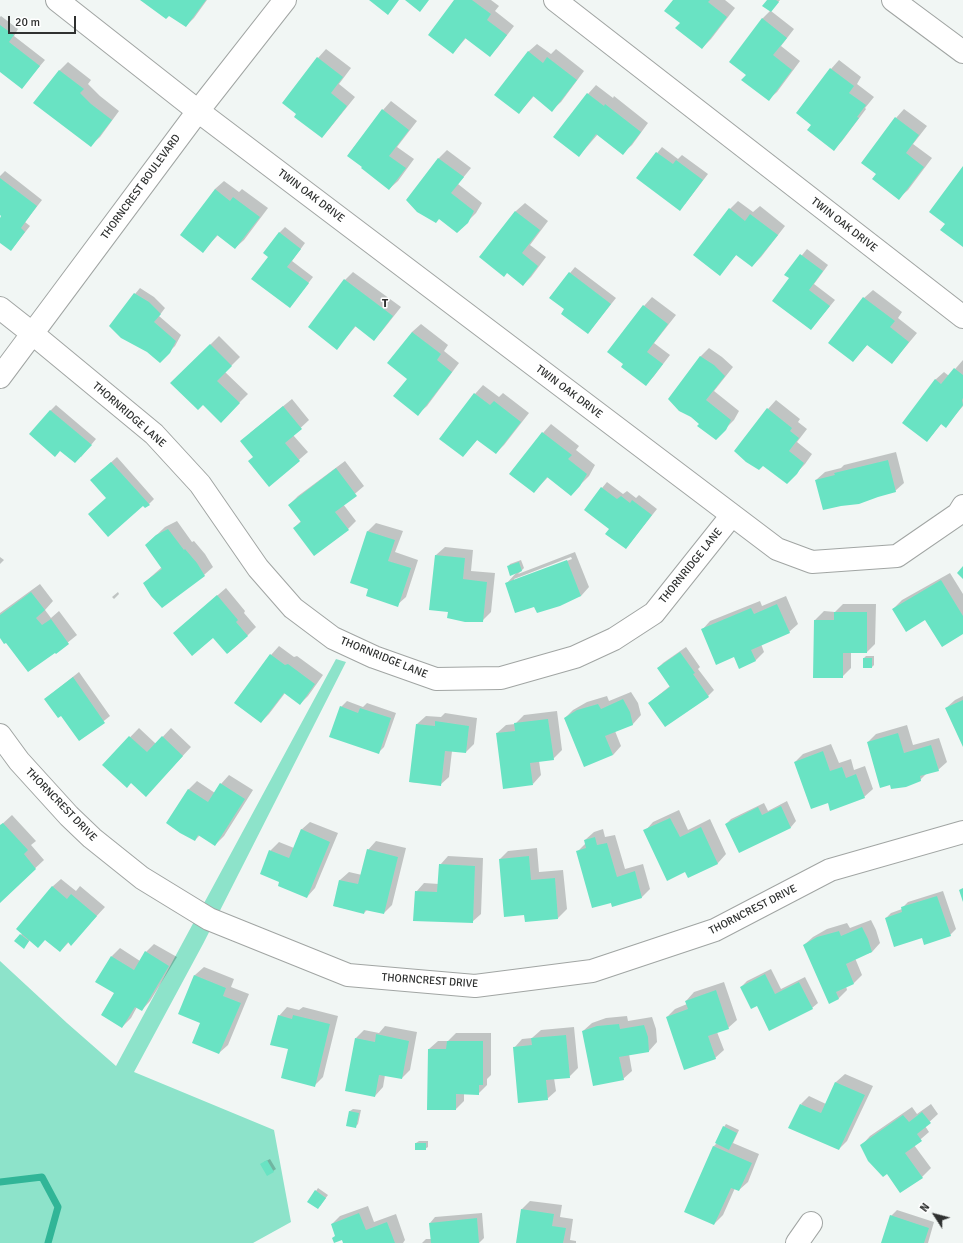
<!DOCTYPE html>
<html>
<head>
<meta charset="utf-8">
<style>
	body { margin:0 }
	#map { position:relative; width:963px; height:1243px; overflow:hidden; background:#f1f6f4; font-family:Signika,sans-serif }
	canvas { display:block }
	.north { position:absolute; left:915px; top:1195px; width:40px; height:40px; -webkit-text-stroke:3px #fff; paint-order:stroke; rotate:306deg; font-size:11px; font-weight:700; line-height:16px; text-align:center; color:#2f3130 }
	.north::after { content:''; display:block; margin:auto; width:14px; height:18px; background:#2f3130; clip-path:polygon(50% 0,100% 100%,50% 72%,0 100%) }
	.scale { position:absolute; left:8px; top:16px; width:68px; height:18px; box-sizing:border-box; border:2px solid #2f3130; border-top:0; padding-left:5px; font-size:12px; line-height:14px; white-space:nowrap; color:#2f3130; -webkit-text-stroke:3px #fff; paint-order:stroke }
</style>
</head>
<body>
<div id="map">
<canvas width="963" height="1243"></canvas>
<div class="north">N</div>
<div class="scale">20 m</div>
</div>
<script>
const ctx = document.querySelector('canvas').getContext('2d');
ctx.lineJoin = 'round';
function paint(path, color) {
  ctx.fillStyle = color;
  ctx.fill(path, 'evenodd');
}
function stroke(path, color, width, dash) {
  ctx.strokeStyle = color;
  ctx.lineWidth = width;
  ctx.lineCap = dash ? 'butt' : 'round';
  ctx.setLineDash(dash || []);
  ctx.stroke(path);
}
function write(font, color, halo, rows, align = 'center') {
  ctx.font = font + ' Signika,sans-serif';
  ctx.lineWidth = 3;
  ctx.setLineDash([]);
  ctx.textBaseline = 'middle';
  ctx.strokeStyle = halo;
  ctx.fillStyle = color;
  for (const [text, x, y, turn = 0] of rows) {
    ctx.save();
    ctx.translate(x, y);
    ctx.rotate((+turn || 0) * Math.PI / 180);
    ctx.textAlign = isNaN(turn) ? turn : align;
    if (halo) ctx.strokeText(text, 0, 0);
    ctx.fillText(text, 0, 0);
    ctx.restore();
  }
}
paint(new Path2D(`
	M336 659 346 662 203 944 134 1072 274 1130 291 1222 253 1243H0V961L67 1023 116 1066Z`), '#8de3ca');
paint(new Path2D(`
	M142 0H207L194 18 186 26 169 15Z
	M455 0H491L499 6 495 11 514 26 498 47 490 56 466 38 453 53Z
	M674 0H725L735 8 711 39 702 48Z
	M768 0H780L771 11 794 29 781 46 800 61 777 92 768 100 747 75 762 19 770 11Z
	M1 16 18 29 14 36 45 60 22 87 0 71V17Z
	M537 44 551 54 556 49 584 71 561 102 552 110 534 96 519 113 528 52Z
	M326 49 351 68 339 84 355 97 330 128 322 137 318 58Z
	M839 60 861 77 857 84 874 97 865 108 866 109 842 141 834 149 813 125 831 69Z
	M68 62 91 80 88 84 100 96 119 111 100 137 91 145 35 103 60 70Z
	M596 85 613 98 614 96 648 123 632 145 623 153 598 134 579 156 554 137 588 94Z
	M391 101 417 121 397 147 414 159 398 181 389 189 348 155 383 110Z
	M904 109 927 126 913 144 932 158 908 190 899 198 878 174 896 118Z
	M662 147 678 159 682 155 708 174 685 204 637 178Z
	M447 150 471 168 458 184 482 203 476 213 457 232 439 218 407 200 439 158Z
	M5 171 42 200 25 222 30 226 11 250 0 242V220L3 216 0 214V176Z
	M224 181 239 192 242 189 268 208 244 240 235 248 218 235 203 251 215 189Z
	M738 201 753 212 760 206 785 226 761 257 752 266 737 254 720 274 730 209Z
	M525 203 548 221 530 245 546 257 531 277 523 285 507 272 480 257 516 211Z
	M285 227 305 243 292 261 313 277 290 307 269 256 279 233Z
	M807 249 828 265 814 284 835 300 811 329 791 278 786 275Z
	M575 267 616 298 588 333 566 309 550 297Z
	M353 272 401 307 382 331 374 340 356 326 337 348 345 280Z
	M140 288 154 297 165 308 159 316 181 335 175 346 160 361 135 294Z
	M873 290 902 312 898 318 917 333 892 363 868 344 853 361 864 298Z
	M652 297 676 315 654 343 670 355 654 376 646 385 625 363 609 352 644 306Z
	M421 324 448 345 444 351 459 363 427 406 418 414 408 378 412 332Z
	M219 336 240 357 225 372 248 394 221 421 203 404 172 383Z
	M709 348 722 357 733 367 714 391 739 411 734 420 716 438 700 424 669 399 701 356Z
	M963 360V406L946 426 942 423 927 441 935 380 944 372 949 376Z
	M483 385 499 397 503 393 529 413 504 445 496 453 478 439 463 456 475 394Z
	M292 399 309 420 293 435 308 452 269 486 254 456 250 433Z
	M776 400 800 419 798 422 807 429 797 442 812 454 805 464 787 483 763 465 768 409Z
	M56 405 96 439 81 457 50 411Z
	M551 424 579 446 576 450 595 465 589 476 571 494 548 477 534 492 543 433Z
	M896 452 904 483 895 491 816 480 825 472 841 468 844 465Z
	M117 457 154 499 149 504 107 498 97 475Z
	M345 461 364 486 343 504 356 521 348 529 294 528 301 521 289 505 298 496Z
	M607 482 623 494 627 491 636 498 639 495 657 509 626 548 610 528 602 488Z
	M177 521 192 542 194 541 205 554 213 567 204 575 144 583 162 567 146 545 165 527Z
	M376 523 403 531 395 552 418 560 406 597 397 605 369 589 351 582 368 531Z
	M445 547 473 550 471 571 495 573 491 612 482 621 449 611 436 555Z
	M575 552 589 587 581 596 535 605 506 584 517 572 508 567 510 564 521 560 524 568 518 574ZM571 557 572 559 514 581V579Z
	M0 557 4 560 0 564Z
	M950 573 963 594V632L926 618 893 609 902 600Z
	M40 584 53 601 45 610 51 618 59 611 77 635 56 652 6 641 0 636V613Z
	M226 588 245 611 244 613 256 627 248 635 228 653 213 636 174 633Z
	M118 592 119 594 114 599 112 597Z
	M786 596 798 624 789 632 761 644 764 652 756 660 739 667 735 656 702 630 710 621 760 601 762 606Z
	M843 604H876L875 644 867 652H851V668L842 677H814L815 620 824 611 835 612Z
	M279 646 294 657 297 656 323 675 308 696 300 704 285 693 269 714 261 722 271 655Z
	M686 647 700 667 698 669 714 690 708 696 649 703 670 686 658 668 663 663Z
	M866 656H874V665L872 667 864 658Z
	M79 672 110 716 80 740 61 714 45 699Z
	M631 692 638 703 641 715 633 724 615 731 621 746 613 755 565 718 573 710 587 702 607 696 609 701Z
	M963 696V744L946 708 955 700Z
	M347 701 363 707 367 703 396 713 384 747 378 753 341 707Z
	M557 711 562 750 553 759 539 761 541 775 533 784 497 733 506 725 515 724 524 715Z
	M445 713 477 718 474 744 466 752 452 751 449 777 440 785 410 782 417 724 426 716 441 717Z
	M907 725 913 745 939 738 947 762 938 770 927 773 920 780 868 742 876 734Z
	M139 728 156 744 171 728 191 747 154 787 131 782 103 765Z
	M831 744 839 763 851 759 854 770 865 766 873 789 864 797 828 801 795 762 803 754Z
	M229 775 253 790 224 836 215 845 200 835 195 840 188 790 197 781 215 793 221 784Z
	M787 801 796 821 791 827 739 851 726 824 731 819 764 803 768 811Z
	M679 810 688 830 710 819 726 854 718 863 688 877 686 871 645 831 653 822Z
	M12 815 36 841 31 845 44 860 0 901V826Z
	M310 822 338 833 315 888 307 897 280 882 270 851 279 842 294 848 301 830Z
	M603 829 605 837 615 835 625 869 643 864 650 889 642 897 612 906 611 902 577 852 586 843 585 840 594 832Z
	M376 841 406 848 392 905 384 913 368 909 364 913 334 906 340 880 349 872 362 875 368 850Z
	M537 848 539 872 563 870 567 909 558 918 526 921 525 914 500 859 508 851Z
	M448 856 483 858 481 914 472 922 416 892 424 883 439 884 440 865Z
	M61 879 76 891 80 886 105 907 71 944 69 942 60 951 46 939 30 940 26 945 21 935 52 887Z
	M943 891 956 929 950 935 922 937 886 918 891 913 902 909V908L908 902Z
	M871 920 876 930 880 943 872 952 855 958 862 975 854 983 846 986 847 990 839 998 830 1002 804 945 813 937 827 929 847 923 850 928Z
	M154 944 177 957 150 1001 142 1010 137 1007 131 1018 122 1027 116 993 112 956 120 948 140 961 146 952Z
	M204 967 234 979 231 987 249 994 228 1045 219 1053 201 1022 180 1013 195 975Z
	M771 969 781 989 805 977 818 1003 812 1008 757 1004 741 987 747 981Z
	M724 982 737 1020 728 1028 717 1032 724 1050 715 1058 667 1017 675 1009 687 1004 686 1001 694 992Z
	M287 1007 299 1010 303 1007 338 1016 323 1077 314 1086 289 1049 279 1016Z
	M627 1016 628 1021 652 1017 656 1029 657 1042 649 1051 629 1054 632 1071 623 1079 583 1031 592 1023 606 1018Z
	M385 1026 417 1032 410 1070 402 1078 385 1075 383 1087 375 1096 356 1038 364 1030 379 1033Z
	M574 1027 578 1068 569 1077 554 1078 556 1091 547 1099 514 1048 522 1039 532 1038 541 1030Z
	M456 1033H491V1075L487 1079V1085L478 1094 464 1093V1101L456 1109 429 1049 438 1041H448Z
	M845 1074 873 1086 847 1141 839 1149 801 1104 809 1096 826 1104 836 1082Z
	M931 1104 938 1114 925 1126 929 1132 914 1145 931 1168 922 1177 887 1173 862 1145 870 1136 912 1107 917 1114Z
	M353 1109 361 1110 358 1124 356 1126 347 1125 350 1111Z
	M726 1124 739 1130 733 1143 759 1154 748 1182 739 1190 735 1188 723 1215 714 1224 713 1147 717 1143 724 1127Z
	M419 1141H428V1147L425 1149 416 1143Z
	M270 1159 276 1169 273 1171 264 1162Z
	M318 1188 328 1195 320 1206 316 1191Z
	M530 1201 562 1205 560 1217 573 1219 570 1240 576 1241V1243H517L522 1209Z
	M368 1206 374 1222 396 1214 405 1240 403 1243H344L342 1239 336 1235 332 1224 340 1216Z
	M897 1210 934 1222 928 1243H882L891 1216Z
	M482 1213 484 1238 479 1243H422L426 1239H431L430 1223 435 1217Z`), '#0003');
stroke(new Path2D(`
	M0 1182 42 1177 58 1207 48 1243`), '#31b597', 7);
paint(new Path2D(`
	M140 0H206L186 27 169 16 166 19Z
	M369 0H399L388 15Z
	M405 0H429L420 12Z
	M454 0H472L491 14 487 20 507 35 490 57 465 38 453 54 428 35Z
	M673 0H710L708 2 727 17 702 49 675 28 680 23 664 11Z
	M767 0H776L779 2 771 12 762 6Z
	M762 18 787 38 773 55 792 70 769 101 741 80 746 75 729 62Z
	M0 25 14 35 9 42 40 66 22 89 0 72Z
	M528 51 543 63 547 57 577 80 552 112 533 96 519 114 494 95Z
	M317 57 343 77 331 93 347 106 322 138 294 117 296 114 282 103Z
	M830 68 854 86 849 93 866 105 857 117 859 118 834 151 807 130 811 125 796 113Z
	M59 70 84 89 80 93 91 104 112 120 91 147 33 103Z
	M587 93 604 106 605 104 641 132 623 155 596 134 579 157 553 137Z
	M382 109 409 130 389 156 406 168 389 190 361 168 362 167 347 156Z
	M895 117 919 135 906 153 924 167 899 200 872 179 876 174 861 163Z
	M656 152 673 164 676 160 703 180 680 211 636 178Z
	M438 158 464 177 451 193 474 211 468 223 457 233 439 219 436 223 417 212 406 200Z
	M963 166V247L940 230 945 224 929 212Z
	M0 178 37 206 21 228 25 232 11 251 0 243V218L1 216 0 215Z
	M215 189 230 201 233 197 260 217 235 249 217 235 203 253 180 235Z
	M729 208 745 221 750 214 778 235 752 267 736 255 720 276 693 255Z
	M515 211 540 230 522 253 538 266 523 286 507 273 504 277 479 257Z
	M279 232 301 249 287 267 309 283 290 308 251 279 268 257 263 253Z
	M800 254 823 271 809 290 830 306 811 330 772 301 789 278 784 275Z
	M569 272 611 304 588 334 561 314 564 309 549 298Z
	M344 279 393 316 374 341 355 326 337 350 308 327Z
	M134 293 149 302 161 314 154 322 176 341 170 353 160 363 147 352 121 338 109 326Z
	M863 297 895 321 890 327 909 342 892 364 867 345 853 362 828 343Z
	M643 305 668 324 647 352 663 364 646 386 621 367 623 364 607 352Z
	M412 332 441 354 437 360 452 372 418 416 393 396 407 379 387 363Z
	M210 344 232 366 217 381 240 403 221 423 203 405 198 410 170 383Z
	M700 356 714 365 725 376 706 400 731 420 726 430 716 440 697 426 699 424 691 417 679 411 668 399Z
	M954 368 963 375V398L962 400 963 405 946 428 941 424 927 442 902 423 935 379 941 384Z
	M474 393 490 405 494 401 521 422 496 454 477 440 463 457 439 439Z
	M283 406 302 429 285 443 300 461 269 487 248 461 253 457 240 441Z
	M767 408 792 428 790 431 799 438 789 451 804 463 797 474 787 484 763 466 759 470 746 462 734 451Z
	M50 410 92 445 75 463 60 451 55 457 29 434Z
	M542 432 572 455 568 459 587 474 580 486 571 496 547 477 534 493 509 474Z
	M888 460 896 492 878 497 859 504 841 506 823 510 815 480 835 475 834 473Z
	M111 462 150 505 145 508 143 506 108 537 88 514 106 498 90 480Z
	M336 468 357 496 335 512 349 530 314 556 293 528 301 522 288 505Z
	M601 487 617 499 621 496 630 503 632 500 652 515 626 549 605 534 609 529 584 510Z
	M168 529 184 550 185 549 197 563 205 576 162 608 151 596 143 583 162 569 145 545 156 535Z
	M367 531 395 540 388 561 411 568 398 607 366 596 368 589 350 583Z
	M435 555 465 558 463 579 487 582 483 622H465L447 618 448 612 429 610Z
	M567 560 581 596 560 606 537 613 534 607 515 613 505 583Z
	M519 562 522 571 510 576 507 566Z
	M963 566V579L957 573Z
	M941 580 963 616V634L942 647 925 620 906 632 892 609Z
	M31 592 45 610 36 618 42 625 51 619 69 644 56 654 55 653 28 672 6 643 4 644 0 638V615Z
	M217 595 238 620 236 622 248 636 227 654 213 638 192 656 173 633Z
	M777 604 790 633 751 650 756 661 739 669 734 657 716 665 701 629 751 608 754 614Z
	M834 612H867V653H843V678H813L814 620H834Z
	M680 652 695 673 693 674 709 697 665 727 648 703 670 687 657 668Z
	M270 654 285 665 288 664 315 684 300 705 284 693 261 723 234 703Z
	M863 658H872V668H863Z
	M73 677 105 723 79 741 61 716 58 718 44 699Z
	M623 699 630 712 633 725 605 736 613 755 584 767 564 718 577 710 598 704 601 709Z
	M963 700V747L945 708Z
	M340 706 358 713 360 708 391 718 379 754 329 737Z
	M548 719 554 760 530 763 533 785 503 789 496 733 515 731 514 723Z
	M435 721 469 726 466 753 445 751 441 786 409 782 416 724 435 726Z
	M898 733 904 753 931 745 939 771 920 776 921 781 906 787 891 789 890 785 880 788 867 742Z
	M129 736 147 752 162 736 183 756 146 797 131 783 127 788 102 765Z
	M823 751 830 771 842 767 846 778 856 774 865 798 830 811 828 803 811 809 794 762Z
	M220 783 245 799 215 846 198 835 195 841 180 833 166 823 188 789 208 802Z
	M781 806 791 828 739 853 725 824 758 807 762 815Z
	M670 818 680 837 701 827 718 864 688 878 685 872 667 881 643 830Z
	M3 823 28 850 24 854 36 869 0 903V825Z
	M301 829 330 842 307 898 278 886 279 882 260 874 269 850 289 858Z
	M595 837 597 845 607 843 617 877 635 871 642 898 612 907 611 903 592 908 576 851 586 848 584 840Z
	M367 849 398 857 384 914 365 910 364 914 333 906 339 880 358 884Z
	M529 856 531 880 555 878 558 919 525 922 524 915 504 917 499 859Z
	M439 864 475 866 473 923 413 921 415 891 437 892Z
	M52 886 67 899 71 894 97 916 71 946 68 942 60 952 45 940 38 948 16 929Z
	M963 888V902L959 890Z
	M937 896 951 936 924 945 922 938 894 947 885 918 902 912 901 907Z
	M862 927 868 939 872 952 846 964 854 984 836 992 839 999 829 1004 803 945 817 937 839 931 841 936Z
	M20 934 29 941 24 949 14 941Z
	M145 951 169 966 142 1011 135 1007 122 1028 101 1015 114 993 95 982 111 956 134 970Z
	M765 974 775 994 799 982 813 1009 769 1031 757 1006 751 1009 740 987Z
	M194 975 226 988 223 996 241 1003 219 1054 192 1043 200 1023 178 1014Z
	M716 990 729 1029 708 1036 716 1059 684 1070 666 1017 688 1009 685 1001Z
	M278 1015 292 1019 293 1015 330 1024 315 1087 281 1078 288 1049 270 1045Z
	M619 1024 620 1029 644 1025 648 1037 649 1052 619 1057 624 1080 593 1086 582 1031 597 1026Z
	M376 1034 409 1041 402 1079 379 1075 375 1097 345 1091 355 1038 375 1042Z
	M566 1035 570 1078 546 1080 548 1100 518 1103 513 1047 532 1045 531 1038Z
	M447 1041H483V1085H479V1095L456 1094V1110H427L428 1049H446Z
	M835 1082 865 1095 839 1150 788 1128 800 1104 821 1113Z
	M349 1111 359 1113 356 1128 346 1126Z
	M922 1112 931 1123 917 1134 922 1141 905 1153 923 1178 900 1193 887 1174 883 1177 868 1161 860 1145 903 1115 909 1122Z
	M723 1126 737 1133 729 1150 715 1143Z
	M415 1143H426V1150H415Z
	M713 1146 752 1163 739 1191 731 1188 714 1225 684 1212Z
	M267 1160 274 1172 267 1176 260 1164Z
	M315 1190 326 1198 318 1209 307 1202Z
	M521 1209 554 1214 552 1226 566 1228 563 1243H516Z
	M359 1213 366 1230 387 1222 395 1243H343L342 1240 334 1243 332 1238 335 1236 331 1224Z
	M890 1215 929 1228 924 1243H881Z
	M477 1218 479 1243H431L429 1223Z`), '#69e3c3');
const minor = new Path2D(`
	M57 0 198 111 777 549 812 562 897 556 958 514 963 506
	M555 0 963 317
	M893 0 963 52
	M0 308 33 334 154 434 200 484 258 568 293 608 333 638 374 657 436 679 501 678 575 657 614 639 654 613 732 515
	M0 377 198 111 285 0
	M0 735 19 761 69 816 92 838 142 878 209 919 348 975 475 986 592 971 715 930 830 870 963 832
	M797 1243 811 1223`);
stroke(minor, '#a1a5a3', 24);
stroke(minor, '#fff', 22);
write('11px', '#2f3130', '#fff', [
	["THORNCREST BOULEVARD",141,187,-54],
	["TWIN OAK DRIVE",311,196,37],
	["TWIN OAK DRIVE",844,225,38],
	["TWIN OAK DRIVE",569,392,37],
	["THORNRIDGE LANE",129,415,41],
	["THORNRIDGE LANE",691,566,-51],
	["THORNRIDGE LANE",384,658,22],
	["THORNCREST DRIVE",61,805,46],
	["THORNCREST DRIVE",753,910,-27],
	["THORNCREST DRIVE",430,981,4]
]);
write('bold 12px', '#2f3130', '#fff', [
	["T",385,304]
]);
</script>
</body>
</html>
